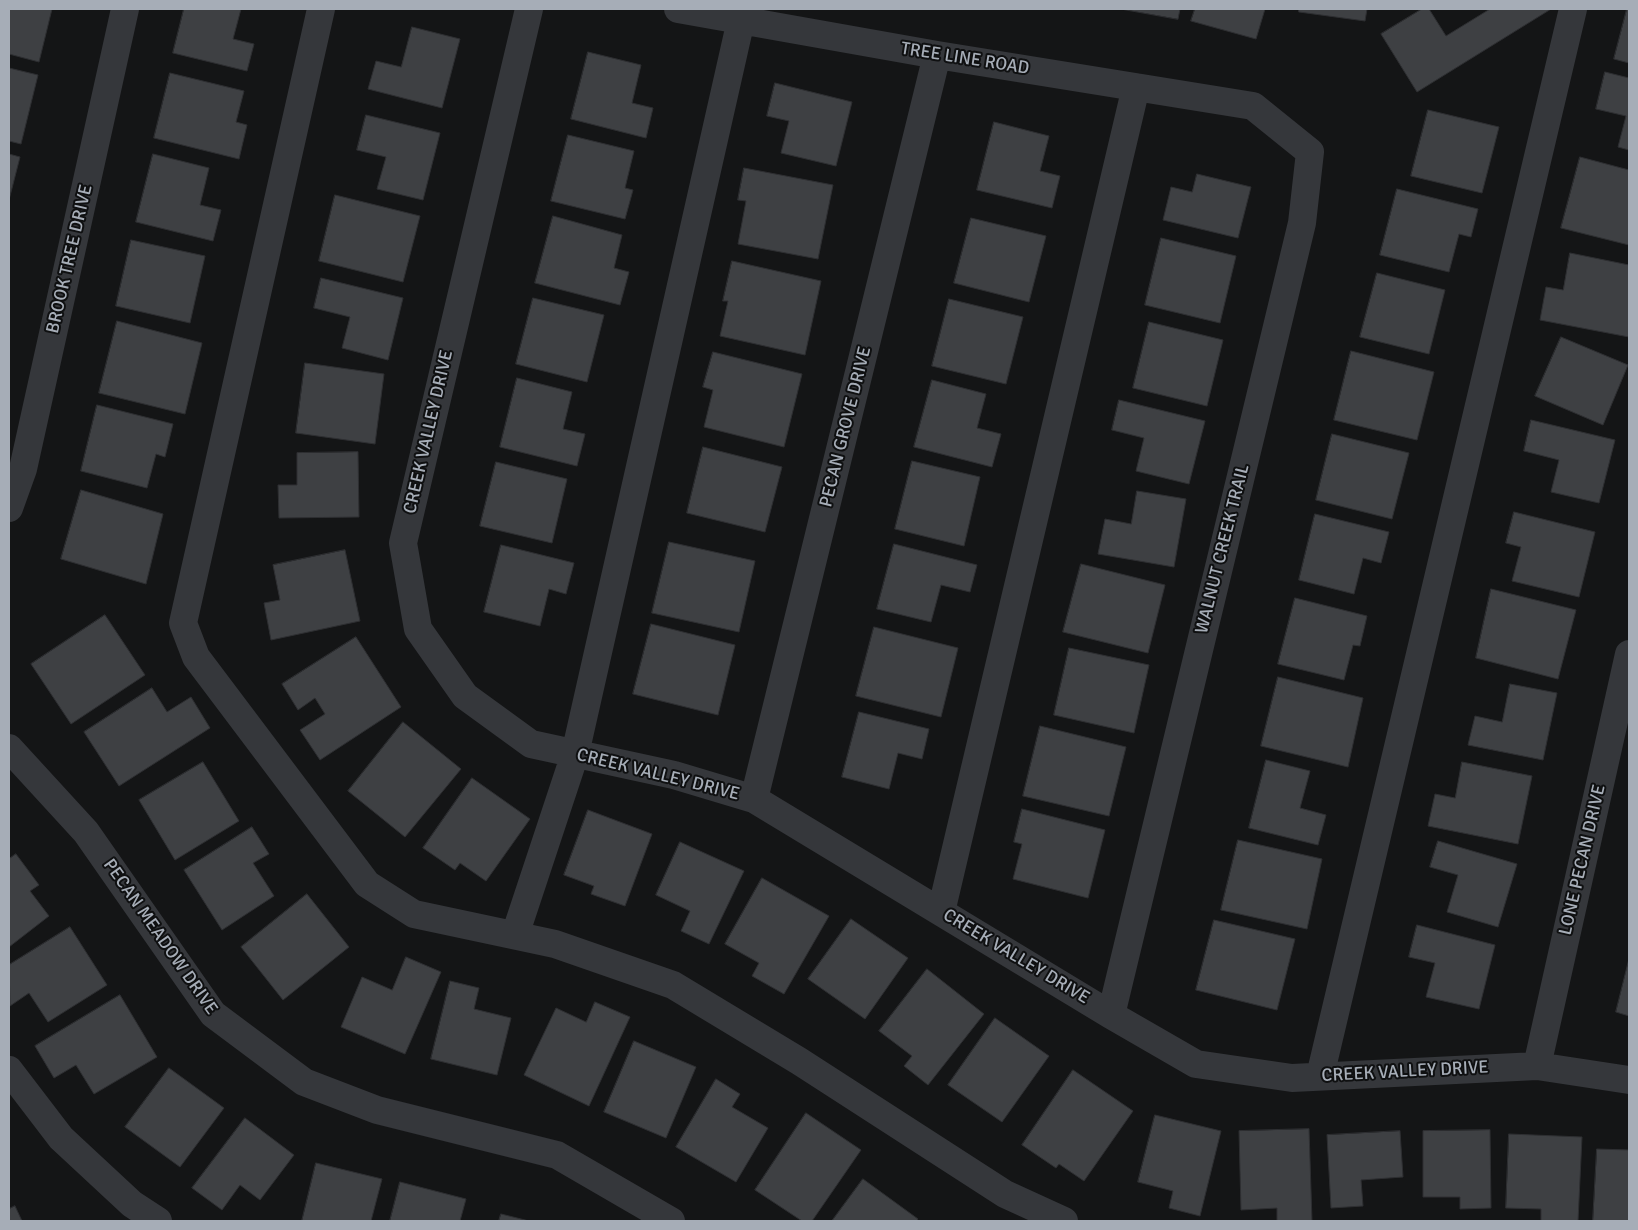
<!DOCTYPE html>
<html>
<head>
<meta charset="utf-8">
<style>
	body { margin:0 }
	#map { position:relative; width:1638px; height:1230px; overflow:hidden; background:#141516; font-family:Signika,sans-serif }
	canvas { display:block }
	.frame { position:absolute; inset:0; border:10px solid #a6adb7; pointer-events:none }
</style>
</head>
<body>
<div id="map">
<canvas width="1638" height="1230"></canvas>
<div class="frame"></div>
</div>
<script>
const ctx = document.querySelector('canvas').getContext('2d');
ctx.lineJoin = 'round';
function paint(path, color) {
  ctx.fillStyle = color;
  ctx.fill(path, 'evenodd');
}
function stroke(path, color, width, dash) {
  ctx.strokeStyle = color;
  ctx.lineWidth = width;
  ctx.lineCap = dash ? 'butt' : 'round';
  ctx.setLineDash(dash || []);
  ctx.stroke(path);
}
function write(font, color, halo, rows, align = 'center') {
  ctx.font = font + ' Signika,sans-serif';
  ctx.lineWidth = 4;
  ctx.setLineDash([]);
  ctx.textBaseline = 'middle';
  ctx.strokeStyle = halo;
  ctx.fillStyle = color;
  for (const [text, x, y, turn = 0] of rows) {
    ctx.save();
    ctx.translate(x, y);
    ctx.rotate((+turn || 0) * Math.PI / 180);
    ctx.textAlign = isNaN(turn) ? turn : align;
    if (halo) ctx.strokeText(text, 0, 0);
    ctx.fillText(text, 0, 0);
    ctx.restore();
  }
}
const building = new Path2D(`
	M9 9H52L39 62 9 54Z
	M184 9H241L233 39 254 44 247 71 173 53Z
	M1121 9H1180L1178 19Z
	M1195 9H1265L1256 39 1191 21Z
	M1299 9H1367L1365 21 1299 12Z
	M1422 9H1429L1446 36 1490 9H1551L1417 92 1381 34Z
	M1627 9H1629V63L1614 59Z
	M412 27 460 39 442 108 368 89 376 61 401 67Z
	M588 52 641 65 632 103 653 108 646 138 571 119Z
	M9 68 38 75 21 144 9 141Z
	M1605 72 1629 78V150L1618 147 1626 116 1596 109Z
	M170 73 244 91 236 122 247 125 239 159 154 138Z
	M775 83 852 102 836 166 781 153 789 121 767 116Z
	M1428 110 1499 127 1482 193 1411 176Z
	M366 115 440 133 423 200 377 189 386 157 357 150Z
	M994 122 1049 136 1040 171 1060 176 1052 208 977 190Z
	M568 135 634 151 625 188 633 190 625 219 551 201Z
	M9 154 20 157 9 200Z
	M153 154 209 168 200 205 221 210 213 241 136 222Z
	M1580 157 1629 170V245L1561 228Z
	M744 168 833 185 818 259 738 244 746 201 738 200Z
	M1197 174 1251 187 1238 238 1163 220 1171 187 1192 192Z
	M1397 189 1478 209 1471 237 1459 234 1449 272 1380 255Z
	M335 195 420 216 403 282 319 261Z
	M553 216 622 235 614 268 629 272 620 305 535 283Z
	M971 218 1046 236 1029 302 954 283Z
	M1161 238 1236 256 1220 323 1145 305Z
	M131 240 205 256 190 323 116 306Z
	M1570 253 1629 265V337L1540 320 1546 287 1563 290Z
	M732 261 821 281 805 355 720 336 728 301H723Z
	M1377 273 1445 290 1429 354 1360 337Z
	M321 278 403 298 388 360 342 348 350 317 314 308Z
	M533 298 604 315 587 382 516 364Z
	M949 299 1023 317 1006 384 932 366Z
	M117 321 202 343 185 414 99 393Z
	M1149 322 1223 340 1207 406 1133 388Z
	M1561 337 1628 365 1603 425 1535 396Z
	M1351 351 1434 372 1417 440 1334 420Z
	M713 352 802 374 784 447 704 427 713 390 703 387Z
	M305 363 384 374 375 444 296 433Z
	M517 378 572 392 563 429 585 434 577 466 500 447Z
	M932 380 986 394 977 428 1001 434 992 467 914 447Z
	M1119 400 1205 421 1189 484 1136 471 1144 438 1112 430Z
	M97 405 173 424 165 457 156 454 147 488 81 471Z
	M1531 420 1615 440 1599 503 1551 492 1559 460 1524 451Z
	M1332 434 1409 453 1392 519 1316 500Z
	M703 447 782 467 765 532 687 513Z
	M358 452 359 517 279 518 278 485H297V453Z
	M912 461 980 477 964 546 895 529Z
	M496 462 567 479 552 543 480 526Z
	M81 490 163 514 146 584 61 559Z
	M1137 491 1186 499 1174 567 1098 554 1105 519 1131 524Z
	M1514 512 1595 532 1579 597 1512 581 1521 547 1506 543Z
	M1315 514 1389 532 1381 563 1363 558 1354 594 1299 580Z
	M669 542 755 561 739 632 652 613Z
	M894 544 977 565 970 592 941 585 931 622 877 609Z
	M501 545 574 563 566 594 549 589 540 626 484 612Z
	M345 550 360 621 271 640 264 603 280 600 273 565Z
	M1081 564 1165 585 1148 653 1063 632Z
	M1491 589 1576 610 1558 679 1476 658Z
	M1295 598 1367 616 1360 646 1353 645 1344 680 1278 664Z
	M105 615 145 675 71 724 31 664Z
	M651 624 735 645 718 715 633 694Z
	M874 627 958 648 941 717 856 696Z
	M356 637 401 707 320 760 300 730 325 714 315 698 298 710 282 684Z
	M1069 648 1149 665 1134 733 1054 715Z
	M1278 677 1363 698 1348 767 1261 746Z
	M1510 684 1557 693 1543 760 1468 745 1475 716 1502 722Z
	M152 688 167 712 191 697 210 728 119 786 84 732Z
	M859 712 929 729 922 759 898 753 889 789 842 777Z
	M403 722 461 769 405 837 348 791Z
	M1040 726 1126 747 1109 816 1023 796Z
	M1266 760 1310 771 1300 808 1326 815 1318 845 1249 828Z
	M203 762 239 821 175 860 139 800Z
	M1462 762 1532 776 1518 844 1428 826 1435 794 1455 798Z
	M472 778 530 819 486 881 460 863 455 870 423 848Z
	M1022 809 1105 830 1088 898 1013 879 1022 844 1014 842Z
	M588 810 652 834 625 906 591 894 594 886 564 875Z
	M252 827 269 854 253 863 274 896 222 930 184 870Z
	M1238 840 1322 859 1307 929 1221 910Z
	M1438 841 1517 864 1498 927 1447 912 1458 875 1430 867Z
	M680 842 744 871 709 944 681 931 690 911 656 895Z
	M16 854 39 885 30 891 49 916 9 947V859Z
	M762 878 829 916 784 994 752 976 759 963 725 944Z
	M307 894 349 947 283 1000 241 947Z
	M851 919 908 958 865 1019 808 979Z
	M1214 920 1295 939 1277 1010 1196 990Z
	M1417 925 1495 945 1479 1009 1426 997 1435 963 1409 957Z
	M70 927 107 985 48 1022 29 993 10 1006 9 965Z
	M406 957 441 972 405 1054 341 1027 362 977 392 990Z
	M1629 959V1016L1616 1012Z
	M927 969 984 1014 928 1085 904 1066 912 1056 879 1031Z
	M450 981 479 988 474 1009 511 1018 497 1075 431 1059Z
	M120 995 157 1057 94 1094 76 1065 54 1078 35 1046Z
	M595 1002 630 1017 589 1106 524 1075 556 1008 586 1022Z
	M995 1018 1049 1056 1002 1122 948 1085Z
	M634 1041 696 1067 666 1138 604 1112Z
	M169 1068 224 1108 180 1167 125 1127Z
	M1073 1070 1133 1111 1084 1181 1059 1164 1056 1168 1022 1145Z
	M716 1079 740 1094 732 1107 768 1128 736 1182 676 1147Z
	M806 1113 861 1150 812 1221H802L755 1190Z
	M1155 1115 1221 1131 1200 1216 1169 1208 1173 1191 1138 1182Z
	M245 1118 294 1155 260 1200 240 1185 222 1210 192 1188Z
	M1309 1129 1312 1221H1277V1208L1241 1210 1239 1131Z
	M1490 1130 1491 1208 1460 1209V1197H1423V1131Z
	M1400 1131 1403 1177 1361 1180 1363 1206 1331 1208 1327 1135Z
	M1509 1134 1582 1137 1578 1221H1541V1209L1506 1208Z
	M1597 1149 1629 1150V1221H1593Z
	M316 1163 382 1179 371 1221H302Z
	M863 1179 918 1219 916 1221H832Z
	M400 1182 466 1199 460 1221H390Z
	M15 1206 22 1221H9V1209Z
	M501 1214 529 1221H499Z`);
paint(building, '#3e4043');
stroke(building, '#2e2f32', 1);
stroke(new Path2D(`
	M321 9 183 623 196 657 367 884 414 914 555 944 673 985 799 1061 1005 1194 1064 1221
	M529 9 403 543 418 629 465 696 531 744 674 775 754 799 1111 1015 1196 1064 1292 1078 1537 1066 1629 1080
	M678 9 937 55 1253 106 1310 152 1302 223 1111 1015
	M9 508 23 469 125 9
	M9 748 86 832 213 1014 304 1082 377 1110 557 1155 671 1221
	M754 799 937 55
	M941 912 1136 87
	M515 935 575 754 741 20
	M1537 1066 1629 654
	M9 1070 61 1138 132 1204 158 1221
	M1320 1076 1573 9`), '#35373b', 28);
write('18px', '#a6adb7', '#0f1011', [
	["TREE LINE ROAD",965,59,9],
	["BROOK TREE DRIVE",70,259,-77],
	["PECAN GROVE DRIVE",846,427,-76],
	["CREEK VALLEY DRIVE",429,432,-77],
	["WALNUT CREEK TRAIL",1223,549,-76],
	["CREEK VALLEY DRIVE",658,775,14],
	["LONE PECAN DRIVE",1583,860,-77],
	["PECAN MEADOW DRIVE",160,937,55],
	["CREEK VALLEY DRIVE",1016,957,31],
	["CREEK VALLEY DRIVE",1405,1072,-3]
]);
</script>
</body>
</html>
